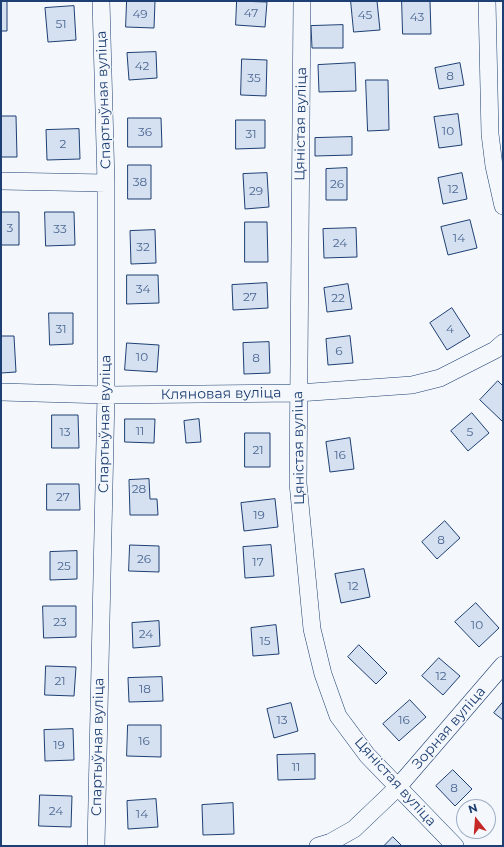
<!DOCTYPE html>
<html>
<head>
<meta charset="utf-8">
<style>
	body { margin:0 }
	#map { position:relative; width:504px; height:847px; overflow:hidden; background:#f4f7fb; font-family:Montserrat,sans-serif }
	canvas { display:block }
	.frame { position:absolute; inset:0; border:2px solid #1d3f73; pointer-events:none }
	.north { position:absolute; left:456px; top:799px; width:40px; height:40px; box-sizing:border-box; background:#f4f7fb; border:1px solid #9eadc5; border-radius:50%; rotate:343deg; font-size:11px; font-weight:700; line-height:16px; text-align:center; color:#1d3f73 }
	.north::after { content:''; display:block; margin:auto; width:14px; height:18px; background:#c62828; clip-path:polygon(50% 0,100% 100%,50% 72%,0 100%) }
</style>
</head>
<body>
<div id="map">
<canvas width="504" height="847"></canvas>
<div class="frame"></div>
<div class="north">N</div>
</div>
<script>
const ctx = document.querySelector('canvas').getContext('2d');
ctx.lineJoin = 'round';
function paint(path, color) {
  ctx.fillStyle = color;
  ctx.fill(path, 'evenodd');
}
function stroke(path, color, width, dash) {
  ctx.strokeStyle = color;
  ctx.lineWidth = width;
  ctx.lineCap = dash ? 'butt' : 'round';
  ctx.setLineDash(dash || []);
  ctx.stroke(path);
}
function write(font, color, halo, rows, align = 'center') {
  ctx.font = font + ' Montserrat,sans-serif';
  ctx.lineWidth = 3;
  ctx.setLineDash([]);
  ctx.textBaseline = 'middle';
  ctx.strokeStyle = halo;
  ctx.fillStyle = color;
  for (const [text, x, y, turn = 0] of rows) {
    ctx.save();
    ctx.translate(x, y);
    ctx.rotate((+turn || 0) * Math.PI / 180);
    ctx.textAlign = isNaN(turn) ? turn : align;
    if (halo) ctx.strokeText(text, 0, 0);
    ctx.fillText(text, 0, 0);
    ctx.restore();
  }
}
const building = new Path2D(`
	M1 1H7V31H1Z
	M127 1H155L154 28 126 27Z
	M237 1 267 2 265 27 236 25Z
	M351 1H377L380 30 354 32Z
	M402 1H430L431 34H403Z
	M74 6 76 40 48 42 45 8Z
	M343 25V48H312L311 26Z
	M156 52 157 78 129 80 127 53Z
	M242 59 267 60 266 96 241 95Z
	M355 63 356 91 319 92 318 65Z
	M460 63 464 85 439 89 435 68Z
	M366 80H388L389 130 368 131Z
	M458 114 462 145 439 148 434 117Z
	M1 116H16L17 157H1Z
	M128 118H161L162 147H128Z
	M236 120H265V148L236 149Z
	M79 129 80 159 47 160 46 130Z
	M352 137V155L315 156V138Z
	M128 165H151V199H128Z
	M347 168V200H326V169Z
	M267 173 269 207 245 209 243 174Z
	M462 173 467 199 443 204 438 178Z
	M1 212H19V245H1Z
	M45 212H74L75 245 46 246Z
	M470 220 477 248 448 255 441 227Z
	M245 222H267L268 262H245Z
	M356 228 357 257 324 258 323 229Z
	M155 230 156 263 131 264 130 231Z
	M127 275H158L159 303 127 304Z
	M267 283 268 308 233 310 232 285Z
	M348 284 352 309 327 312 324 288Z
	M452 308 470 336 447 350 430 323Z
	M49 313H73V344L50 345Z
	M1 336H14L16 372 1 373Z
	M350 336 353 363 328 365 326 339Z
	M269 342 270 373 244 374 243 343Z
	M127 343 159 345 157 372 125 370Z
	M498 381 503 386V422L480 400Z
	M472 413 489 433 468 451 451 431Z
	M52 415H78L79 448H52Z
	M125 419H155L154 443 125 442Z
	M199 419 201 442 186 443 184 421Z
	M245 433H270V467H245Z
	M350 438 354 469 330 472 326 442Z
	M149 479 150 499H157L158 515H130L129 480Z
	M47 484H79L80 510H47Z
	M275 499 278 527 244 531 241 503Z
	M445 521 460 538 437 559 422 542Z
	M130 545 159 546V572L129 571Z
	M271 545 274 576 245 578 243 547Z
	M77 551V579L50 580V552Z
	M364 569 370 597 341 603 335 574Z
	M476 603 499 628 479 647 455 622Z
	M43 606H76V637L44 638Z
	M159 621 160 646 133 648 132 623Z
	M276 625 279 654 253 656 251 628Z
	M359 645 387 673 376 684 348 657Z
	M439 658 460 676 443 695 422 676Z
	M46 666 76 667 74 696 45 695Z
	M162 677 163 701 129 702 128 678Z
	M410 700 426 717 399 741 383 724Z
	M503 702V720L494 713Z
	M291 703 298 731 274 738 267 709Z
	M128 725H161V757L127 756Z
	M73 729 74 760 45 761 44 730Z
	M315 754V779L278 780 277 755Z
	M453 770 472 789 455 806 436 786Z
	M40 795 72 796 71 827 39 826Z
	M156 799 158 827 128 829 127 801Z
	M233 803 234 834 203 835 202 805Z
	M393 837 402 846H384Z`);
paint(building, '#d5e0f0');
stroke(building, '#1d3f73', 1);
const minor = new Path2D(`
	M302 1 298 483 312 629 323 674 338 716 367 755 455 846
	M487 1 490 134 494 166 503 206
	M1 181 106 183
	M1 392 106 395 298 393 412 385 440 378 495 350 503 343
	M96 846 106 395V183L101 1
	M318 846 331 842 354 829 397 788 503 665`);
stroke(minor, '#1d3f73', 18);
stroke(minor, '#f4f7fb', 17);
write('12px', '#4b6792', null, [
	["47",251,13],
	["49",140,14],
	["45",365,15],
	["43",417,17],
	["51",61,24],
	["42",142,66],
	["8",450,76],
	["35",254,78],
	["10",448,131],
	["36",145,132],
	["31",251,134],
	["2",63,144],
	["38",140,182],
	["26",337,184],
	["12",453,189],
	["29",256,191],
	["3",10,228],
	["33",60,229],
	["14",459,238],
	["24",340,243],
	["32",143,247],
	["34",143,289],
	["27",250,297],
	["22",338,298],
	["31",61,329],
	["4",450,329],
	["6",339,351],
	["10",142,357],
	["8",256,358],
	["11",140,431],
	["13",65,432],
	["5",470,432],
	["21",258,450],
	["16",340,455],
	["28",139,489],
	["27",63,497],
	["19",259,515],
	["8",441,540],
	["26",144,559],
	["17",258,562],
	["25",64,566],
	["12",353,586],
	["23",60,622],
	["10",477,625],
	["24",146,634],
	["15",265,641],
	["12",441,676],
	["21",60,681],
	["18",145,689],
	["13",282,720],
	["16",404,720],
	["16",144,741],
	["19",59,745],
	["11",296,767],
	["8",454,788],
	["24",56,811],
	["14",142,814]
]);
write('14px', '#1d3f73', '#f4f7fb', [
	["Спартыўная вуліца",104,100,-92],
	["Цяністая вуліца",301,124,-89],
	["Кляновая вуліца",221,394,-1],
	["Спартыўная вуліца",105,424,-89],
	["Цяністая вуліца",299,448,-91],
	["Зорная вуліца",449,728,-49],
	["Спартыўная вуліца",98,747,-89],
	["Цяністая вуліца",395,782,48]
]);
</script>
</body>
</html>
